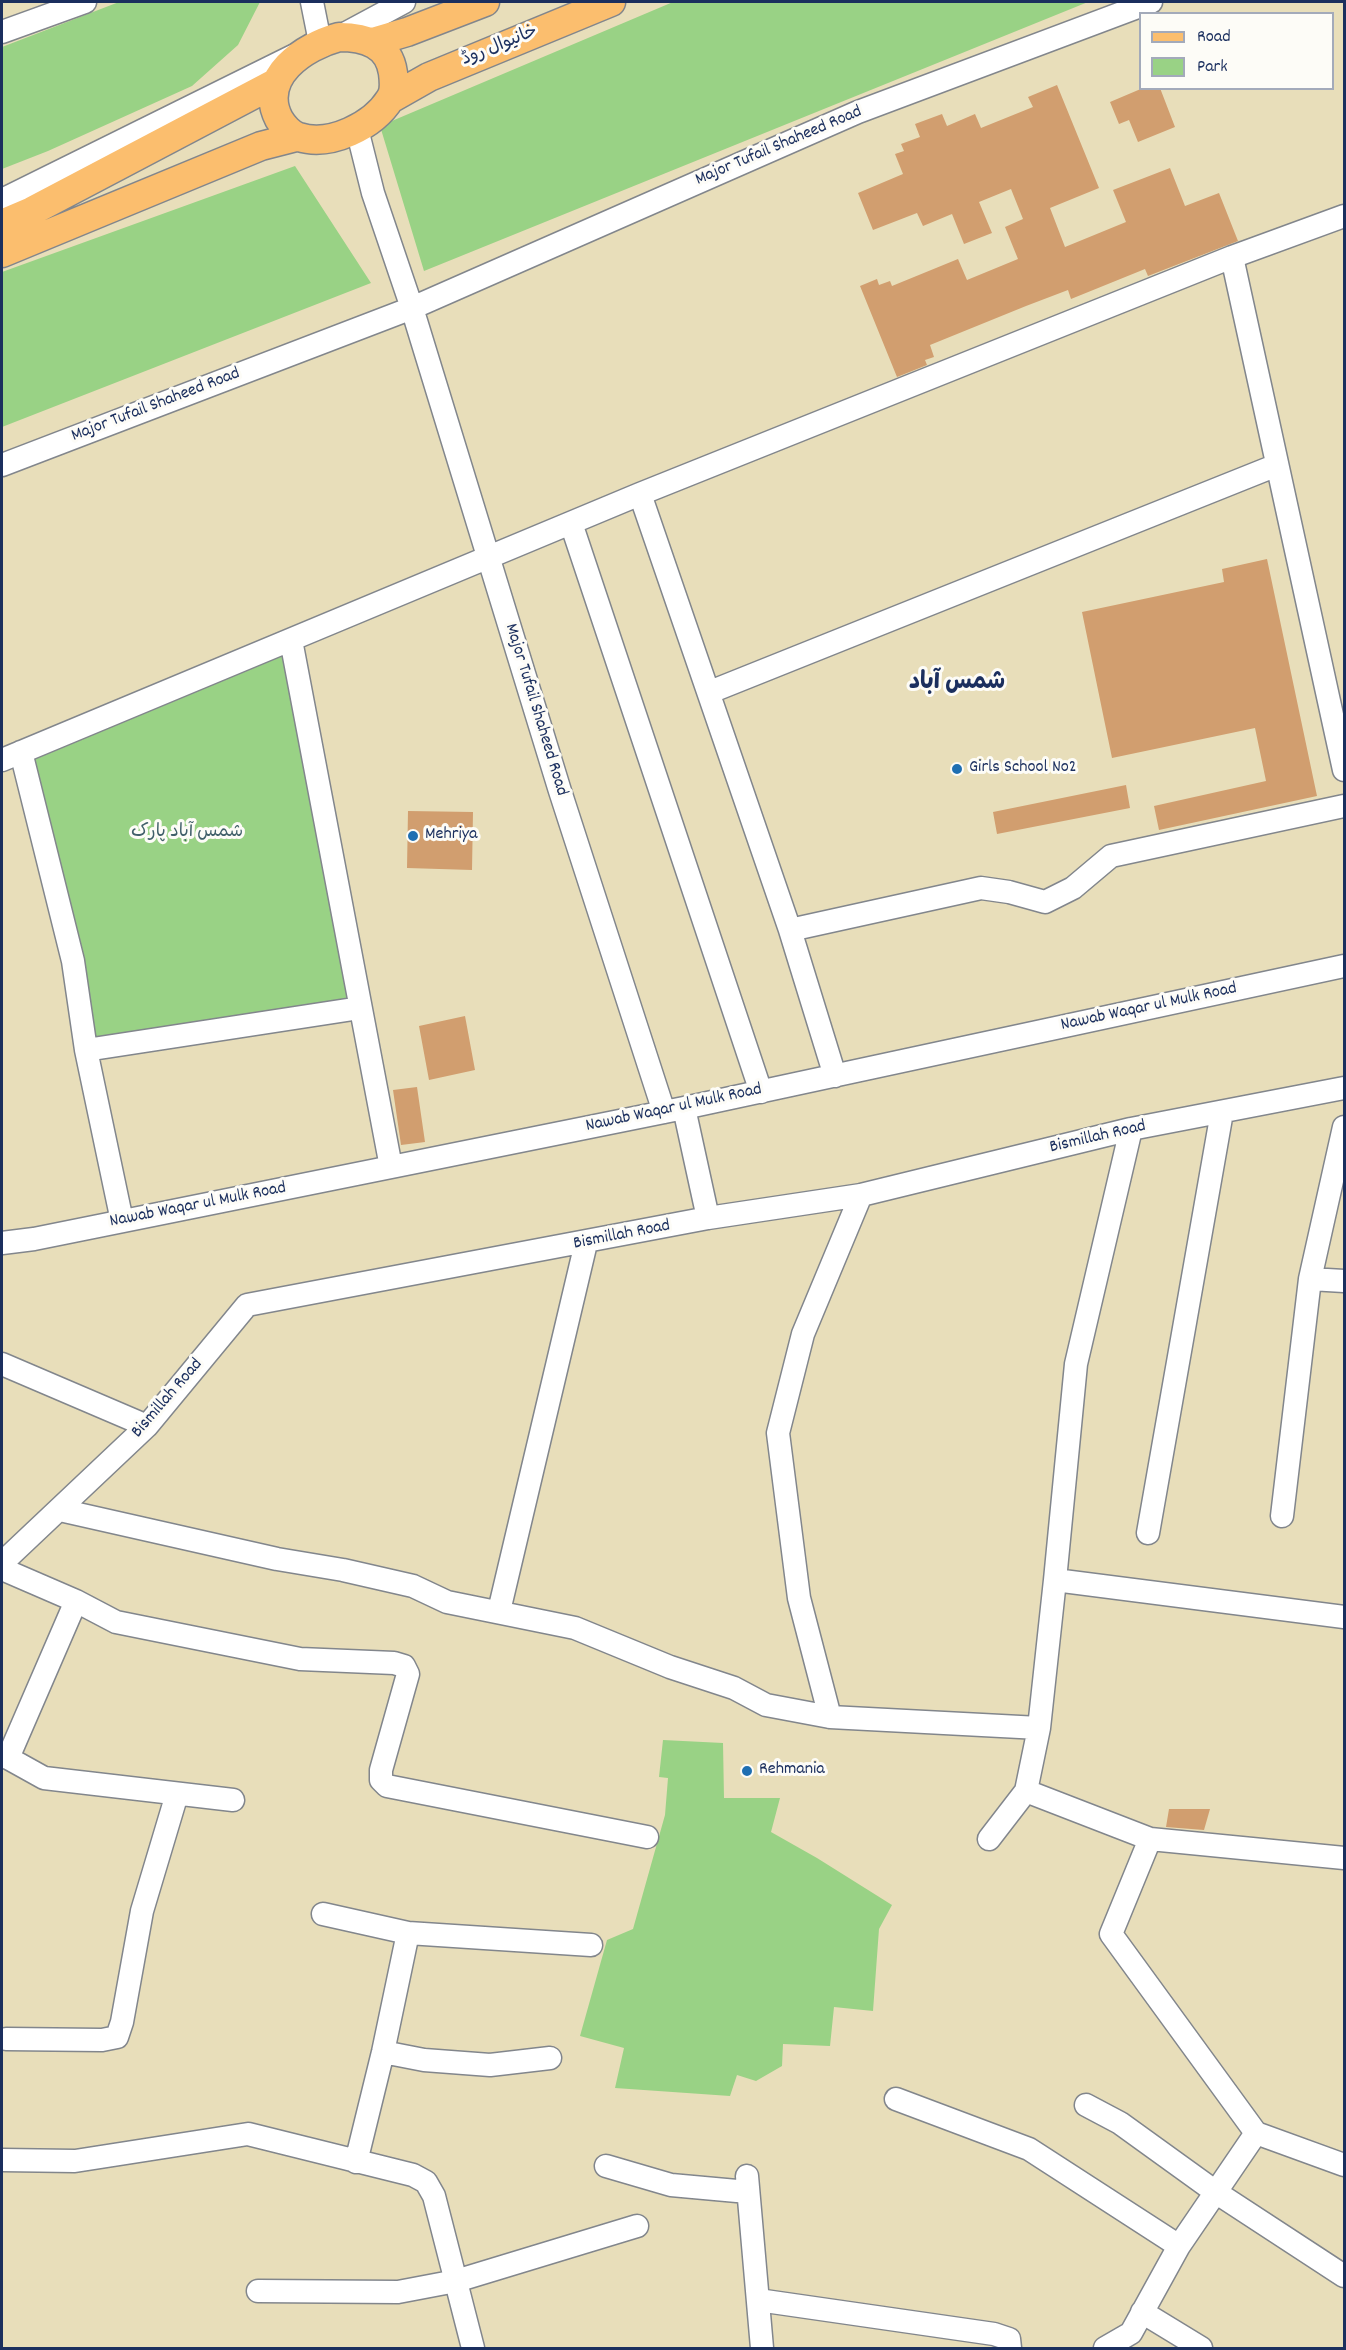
<!DOCTYPE html>
<html>
<head>
<meta charset="utf-8">
<style>
	body { margin:0 }
	#map { position:relative; width:1346px; height:2350px; overflow:hidden; background:#e8deba; font-family:Dekko,sans-serif }
	canvas { display:block }
	.frame { position:absolute; inset:0; border:3px solid #1b2f5e; pointer-events:none }
	.legend { position:absolute; left:1139px; top:12px; width:195px; height:78px; box-sizing:border-box; background:#fdfcf7; border:2px solid #a3aaba; margin:0; padding:8px 10px; list-style:none; font-size:18px; color:#1b2f5e }
	.legend li { display:flex; align-items:center; gap:12px; height:30px }
	.legend b { width:30px; border:2px solid #a3aaba }
</style>
</head>
<body>
<div id="map">
<canvas width="1346" height="2350"></canvas>
<div class="frame"></div>
<ul class="legend">
<li><b style="height:8px;background:#fbbe6e"></b>Road</li>
<li><b style="height:16px;background:#99d285"></b>Park</li>
</ul>
</div>
<script>
const ctx = document.querySelector('canvas').getContext('2d');
ctx.lineJoin = 'round';
function paint(path, color) {
  ctx.fillStyle = color;
  ctx.fill(path, 'evenodd');
}
function stroke(path, color, width, dash) {
  ctx.strokeStyle = color;
  ctx.lineWidth = width;
  ctx.lineCap = dash ? 'butt' : 'round';
  ctx.setLineDash(dash || []);
  ctx.stroke(path);
}
function write(font, color, halo, rows, align = 'center') {
  ctx.font = font + ' Dekko,"Playpen Sans Arabic",sans-serif';
  ctx.lineWidth = 6;
  ctx.setLineDash([]);
  ctx.textBaseline = 'middle';
  ctx.strokeStyle = halo;
  ctx.fillStyle = color;
  for (const [text, x, y, turn = 0] of rows) {
    ctx.save();
    ctx.translate(x, y);
    ctx.rotate((+turn || 0) * Math.PI / 180);
    ctx.textAlign = isNaN(turn) ? turn : align;
    if (halo) ctx.strokeText(text, 0, 0);
    ctx.fillText(text, 0, 0);
    ctx.restore();
  }
}
paint(new Path2D(`
	M119 2H260L238 45 192 86 48 151 2 169V47Z
	M673 2H1088L424 271 380 126Z
	M295 166 371 283 2 427V272Z
	M288 645 353 1002 92 1042 27 755Z
	M663 1740 723 1743 724 1798H780L771 1832 817 1858 892 1905 879 1929 873 2011 834 2007 830 2046 783 2044 782 2066 756 2081 737 2075 730 2096 615 2088 624 2048 580 2036 607 1940 633 1929 665 1815 668 1778 659 1777Z`), '#99d285');
paint(new Path2D(`
	M1057 85 1099 188 1050 208 1065 247 1126 222 1113 190 1170 168 1185 206 1219 193 1238 241 1148 276 1145 269 1071 299 1068 290 1026 306 930 345 934 357 925 360 927 365 897 377 860 286 877 279 879 285 890 281 892 286 958 259 967 280 1018 259 1005 227 1023 219 1011 189 979 202 992 233 964 244 952 214 923 226 917 213 873 230 858 193 903 174 895 154 904 151 901 144 920 137 915 124 942 114 947 126 975 114 981 128 1033 107 1028 97Z
	M1143 88H1160L1175 127 1138 142 1129 120 1119 124 1110 102Z
	M1267 559 1317 796 1159 830 1154 806 1266 781 1255 728 1112 758 1082 612 1224 582 1222 569Z
	M1126 785 1130 808 997 834 993 812Z
	M408 811 473 812 472 870 407 868Z
	M465 1016 475 1070 429 1080 419 1026Z
	M417 1087 425 1142 401 1145 393 1090Z
	M1169 1809H1210L1204 1830 1166 1827Z`), '#d19e6f');
const minor = new Path2D(`
	M312 2 320 42
	M2 32 85 2
	M339 37 404 2
	M2 200 293 56
	M1232 257 1344 770
	M2 465 412 308 373 193 357 129
	M640 494 790 930 835 1076
	M571 523 761 1092
	M291 640 391 1167
	M710 692 1277 465
	M21 752 73 961 86 1050 122 1221
	M2 760 640 494 1232 257 1344 216
	M790 930 981 888 1009 892 1045 902 1073 888 1111 856 1344 806
	M86 1050 360 1008
	M684 1108 708 1218
	M664 1112 560 791 412 308 858 112 1151 2
	M2 1243 34 1239 684 1108 1344 966
	M1310 1279 1344 1281
	M2 1364 147 1426
	M60 1510 277 1559 343 1570 413 1586 447 1602 575 1628 670 1667 734 1688 766 1705 830 1717 1039 1728 1026 1791 989 1839
	M1282 1516 1310 1279 1344 1127
	M1148 1533 1222 1112
	M2 1563 147 1426 247 1305 708 1218 861 1195 1131 1129 1344 1088
	M2 1569 76 1601 8 1758 2 1756
	M1055 1580 1076 1364 1131 1129
	M76 1601 116 1622 300 1659 394 1663 404 1666 408 1674 381 1770V1780L387 1786 647 1837
	M499 1611 586 1243
	M830 1717 799 1598 778 1433 803 1334 861 1195
	M1039 1728 1055 1580 1344 1617
	M8 1758 44 1778 233 1800
	M1026 1791 1150 1839 1111 1934 1256 2133 1179 2246 1131 2333 1105 2348
	M1150 1839 1344 1858
	M323 1914 408 1933 591 1945
	M6 2039 102 2040 117 2037 122 2022 142 1911 177 1794
	M383 2052 424 2060 490 2065 550 2058
	M896 2099 1029 2149 1179 2246
	M1086 2105 1120 2123 1217 2193 1344 2276
	M1256 2133 1344 2165
	M2 2160 75 2161 248 2134 413 2175 426 2182 434 2196 473 2348
	M356 2162 383 2052 408 1933
	M606 2166 671 2185 748 2192
	M747 2176 762 2348
	M258 2291 398 2292 456 2281 637 2226
	M758 2300 994 2334 1009 2339 1010 2348
	M1142 2312 1201 2348`);
const major = new Path2D(`
	M339 37C365 37 389 44 393 73 394 81 395 92 390 99 373 126 330 147 299 137 291 135 283 126 279 119 257 77 305 46 339 37Z
	M373 42 407 32 485 2
	M392 98 429 77 611 2
	M2 224 32 211 277 82
	M2 253 261 146 296 137`);
stroke(minor, '#82868c', 25);
stroke(major, '#82868c', 31);
stroke(minor, '#fff', 22);
stroke(major, '#fbbe6e', 28);
for (const [x, y, r, color] of [
	[957,769,6,"#1f6fb2"],
	[413,836,6,"#1f6fb2"],
	[747,1771,6,"#1f6fb2"]
]) {
  const dot = new Path2D();
  dot.arc(x, y, r, 0, 2 * Math.PI);
  ctx.fillStyle = color;
  ctx.fill(dot);
  stroke(dot, '#fdfcf7', 2);
}
write('18px', '#1b2f5e', '#fdfcf7', [
	["خانیوال روڈ",500,47,-22],
	["Major Tufail Shaheed Road",779,147,-23],
	["Major Tufail Shaheed Road",156,406,-21],
	["Major Tufail Shaheed Road",535,710,73],
	["Nawab Waqar ul Mulk Road",1149,1008,-12],
	["Nawab Waqar ul Mulk Road",674,1109,-12],
	["Bismillah Road",1098,1138,-13],
	["Nawab Waqar ul Mulk Road",198,1206,-11],
	["Bismillah Road",622,1236,-11],
	["Bismillah Road",168,1399,-49]
]);
write('18px', '#1b2f5e', '#fdfcf7', [
	["Girls School No2",969,769],
	["Mehriya",425,836],
	["Rehmania",759,1771]
], 'left');
write('18px', '#41606a', '#fdfcf7', [
	["شمس آباد پارک",187,834]
]);
write('bold 24px', '#1b2f5e', '#fdfcf7', [
	["شمس آباد",957,685]
]);
</script>
</body>
</html>
